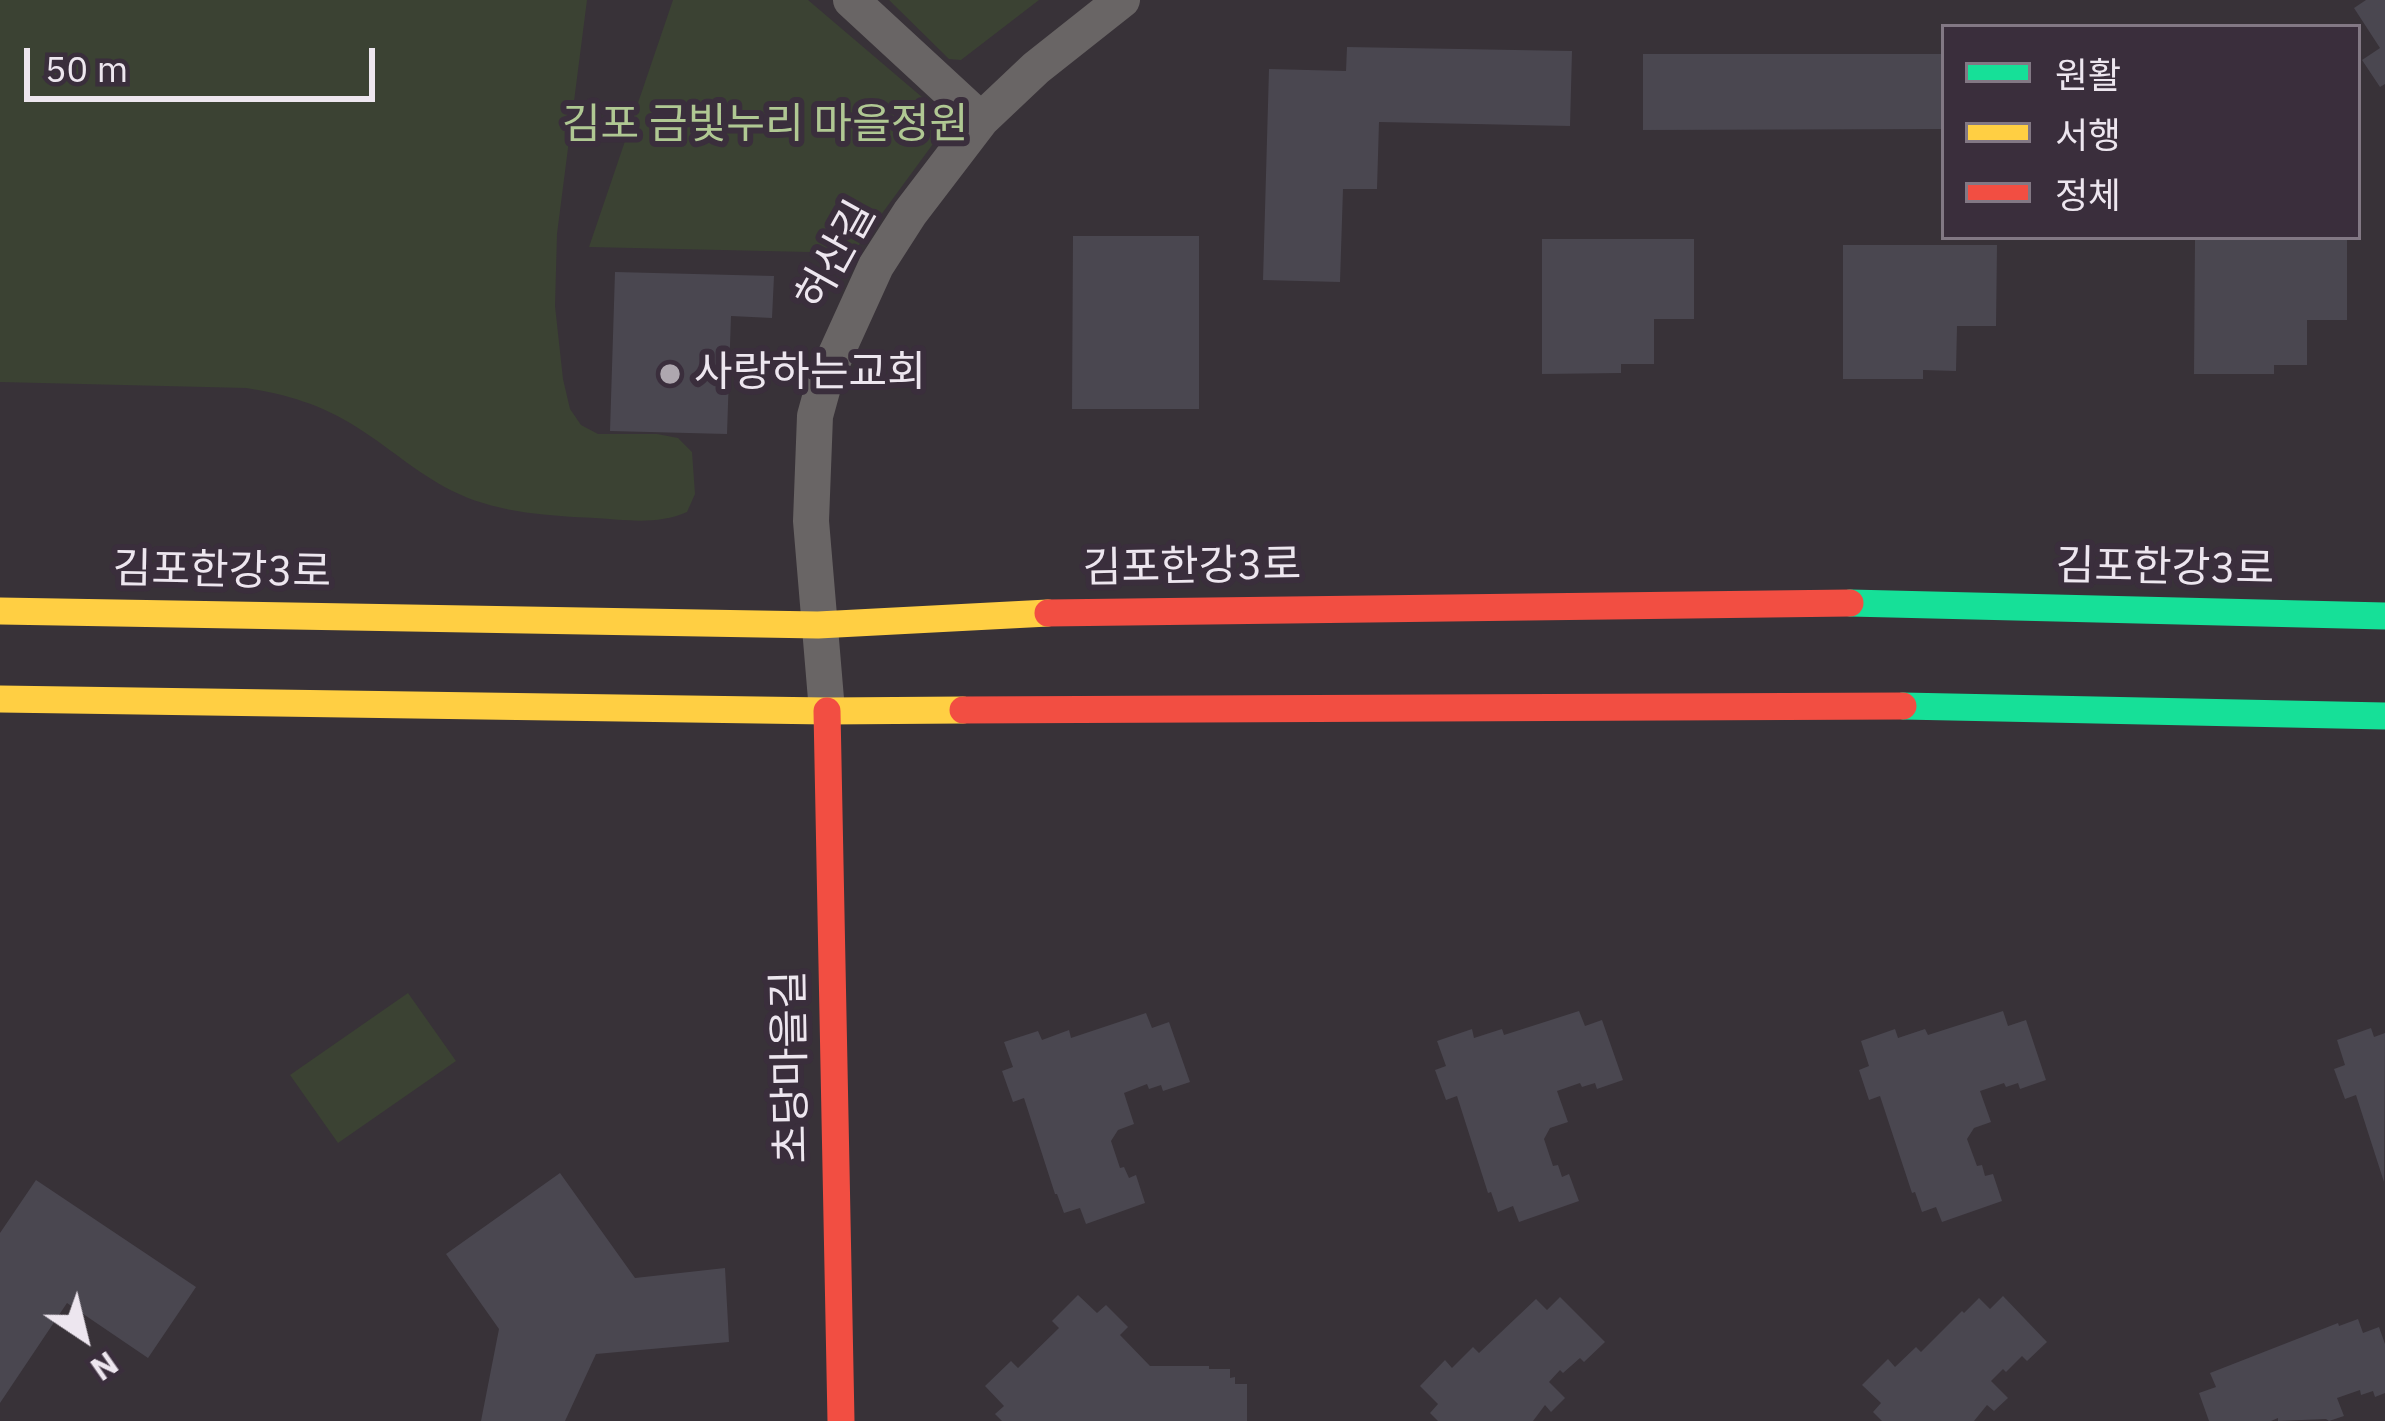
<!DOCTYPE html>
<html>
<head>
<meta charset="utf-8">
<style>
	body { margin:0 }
	#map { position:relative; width:2385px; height:1421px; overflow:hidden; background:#383238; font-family:"IBM Plex Sans","Noto Sans KR",sans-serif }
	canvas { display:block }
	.legend { position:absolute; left:1941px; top:24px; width:420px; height:216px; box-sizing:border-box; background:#3a2e3c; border:3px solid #827884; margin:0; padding:15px 21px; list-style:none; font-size:36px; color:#ede6ef }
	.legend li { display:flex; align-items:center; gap:24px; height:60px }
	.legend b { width:60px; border:3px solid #827884 }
	.north { position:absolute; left:24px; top:1277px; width:120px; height:120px; -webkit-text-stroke:9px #3a2e3c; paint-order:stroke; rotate:145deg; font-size:33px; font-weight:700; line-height:48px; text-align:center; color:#ede6ef }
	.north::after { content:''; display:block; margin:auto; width:42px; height:54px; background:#ede6ef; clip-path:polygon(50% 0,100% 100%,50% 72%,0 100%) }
	.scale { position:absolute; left:24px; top:48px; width:351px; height:54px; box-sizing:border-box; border:6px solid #ede6ef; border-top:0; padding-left:15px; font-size:36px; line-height:42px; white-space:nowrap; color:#ede6ef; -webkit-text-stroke:9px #3a2e3c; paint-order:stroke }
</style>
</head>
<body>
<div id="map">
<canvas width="2385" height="1421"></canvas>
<ul class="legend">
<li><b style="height:15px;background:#16e098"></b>원활</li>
<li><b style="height:15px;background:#ffcf43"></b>서행</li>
<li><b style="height:15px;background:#f24e42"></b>정체</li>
</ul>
<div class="north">N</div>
<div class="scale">50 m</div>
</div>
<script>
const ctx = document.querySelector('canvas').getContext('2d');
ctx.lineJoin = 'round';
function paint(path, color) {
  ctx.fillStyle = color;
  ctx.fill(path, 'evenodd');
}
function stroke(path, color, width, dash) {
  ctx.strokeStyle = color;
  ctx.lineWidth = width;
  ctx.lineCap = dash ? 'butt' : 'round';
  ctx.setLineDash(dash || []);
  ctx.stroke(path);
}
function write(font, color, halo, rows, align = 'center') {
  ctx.font = font + ' "IBM Plex Sans","Noto Sans KR",sans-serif';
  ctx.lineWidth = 12;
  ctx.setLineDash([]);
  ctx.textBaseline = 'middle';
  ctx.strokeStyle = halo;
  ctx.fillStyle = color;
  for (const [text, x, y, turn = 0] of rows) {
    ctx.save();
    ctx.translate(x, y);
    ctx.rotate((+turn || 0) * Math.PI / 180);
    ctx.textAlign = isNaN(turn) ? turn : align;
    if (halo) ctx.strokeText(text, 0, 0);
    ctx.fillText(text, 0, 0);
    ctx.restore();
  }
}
paint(new Path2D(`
	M0 0H587L557 234 555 306 563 379 570 409 581 425 598 434H657L678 438 692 452 695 494 687 512C658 525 626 520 595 518 551 516 500 513 459 494 421 477 393 450 358 428 323 405 286 394 246 388L0 382Z
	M673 0H808L936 109 941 133 853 253 589 247Z
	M889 0H1039L961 60 949 59Z
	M408 993 456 1061 338 1143 290 1075Z`), '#3b4233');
paint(new Path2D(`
	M2366 0H2385V84L2380 87 2362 60 2380 48 2354 8Z
	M1347 47 1572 51 1570 126 1379 122 1377 189H1343L1340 282 1263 280 1269 69 1346 71Z
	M1643 54H1944V129L1643 130Z
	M1073 236H1199V409H1072Z
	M1542 239H1694V319H1654V364H1621V373L1542 374Z
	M2347 239V320H2307V365H2274V374H2194L2195 240Z
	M1843 245H1997L1996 326H1957L1956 371 1923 370V379H1843Z
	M615 272 774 276 772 318 731 316 727 434 610 431Z
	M1579 1011 1585 1026 1602 1020 1623 1080 1597 1089 1595 1083 1582 1087 1580 1083 1557 1091 1568 1122 1550 1128 1544 1139 1553 1166 1558 1165 1562 1177 1569 1174 1579 1201 1519 1222 1513 1206 1498 1212 1491 1192 1488 1193 1457 1096 1446 1100 1435 1070 1446 1066 1437 1041 1472 1029 1474 1038 1502 1029 1504 1035Z
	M2003 1011 2008 1026 2026 1020 2046 1080 2020 1089 2018 1083 2006 1087 2004 1083 1980 1091 1991 1122 1974 1128 1967 1139 1977 1166 1982 1165 1985 1176 1993 1174 2002 1201 1942 1222 1936 1207 1922 1212 1915 1192 1912 1193 1880 1096 1869 1100 1859 1070 1869 1066 1861 1041 1895 1029 1898 1038 1925 1029 1928 1035Z
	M1146 1013 1152 1028 1169 1022 1190 1082 1163 1091 1161 1085 1149 1089 1147 1084 1124 1093 1134 1124 1118 1130 1111 1141 1120 1168 1124 1167 1129 1178 1136 1175 1145 1203 1086 1224 1080 1208 1064 1213 1057 1194H1055L1024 1098 1013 1102 1002 1071 1013 1067 1004 1042 1038 1031 1042 1040 1069 1030 1071 1038Z
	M2371 1028 2374 1037 2385 1033 2384 1182 2356 1095 2345 1099 2334 1069 2345 1065 2337 1040Z
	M560 1173 635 1278 725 1268 729 1342 596 1354 565 1421H481L499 1329 446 1254Z
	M36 1180 196 1287 148 1358 67 1303 0 1403V1233Z
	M1078 1295 1097 1313 1106 1305 1128 1327 1120 1335 1150 1366H1209V1369H1230V1378L1235 1377V1384H1247V1421H1002L995 1414 1004 1406 985 1386 1011 1361 1018 1368 1059 1328 1052 1321Z
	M2003 1296 2047 1342 2027 1361 2022 1356 2006 1372 2003 1369 1991 1381 2008 1398 1994 1411 1987 1405 1974 1421H1882L1873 1412 1881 1403 1862 1385 1888 1359 1895 1367 1916 1347 1921 1352 1962 1311 1964 1313 1979 1298 1990 1309Z
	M1560 1297 1605 1342 1584 1362 1580 1358 1563 1373 1560 1370 1549 1382 1565 1398 1551 1412 1545 1405 1533 1421H1438L1430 1413 1438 1404 1420 1386 1445 1360 1452 1368 1473 1347 1479 1353 1536 1299 1547 1310Z
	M2358 1319 2363 1333 2379 1327 2385 1344V1393L2375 1397 2373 1391 2361 1395 2360 1390 2337 1398 2344 1416 2329 1421 2326 1419 2278 1421V1418L2271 1421H2209L2199 1393 2216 1387 2210 1373 2338 1323 2339 1326Z`), '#4a4750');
stroke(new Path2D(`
	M851 0 981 120
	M827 711 811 521 815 416 826 376 876 266 910 213 981 120 1036 68 1122 0`), '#696565', 36);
stroke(new Path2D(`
	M1850 603 2385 616
	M1903 706 2385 716`), '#16e098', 27);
stroke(new Path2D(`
	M0 611 818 625 1048 613
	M0 699 827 711 963 710`), '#ffcf43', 27);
stroke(new Path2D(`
	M1048 613 1850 603
	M963 710 1903 706
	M827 711 841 1421`), '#f24e42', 27);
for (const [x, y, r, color] of [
	[670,374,12,"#aea7af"]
]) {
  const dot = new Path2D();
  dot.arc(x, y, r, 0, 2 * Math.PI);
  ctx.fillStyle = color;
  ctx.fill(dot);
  stroke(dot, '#3a2e3c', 4.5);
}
write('42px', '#b0c893', '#3a2e3c', [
	["김포 금빛누리 마을정원",765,126]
]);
write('42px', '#ede6ef', '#3a2e3c', [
	["허산길",837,256,-61],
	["김포한강3로",1192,568,-1],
	["김포한강3로",2165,569,1],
	["김포한강3로",222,572,1],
	["초당마을길",792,1067,-91]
]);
write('42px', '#ede6ef', '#3a2e3c', [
	["사랑하는교회",694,374]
], 'left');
</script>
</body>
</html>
